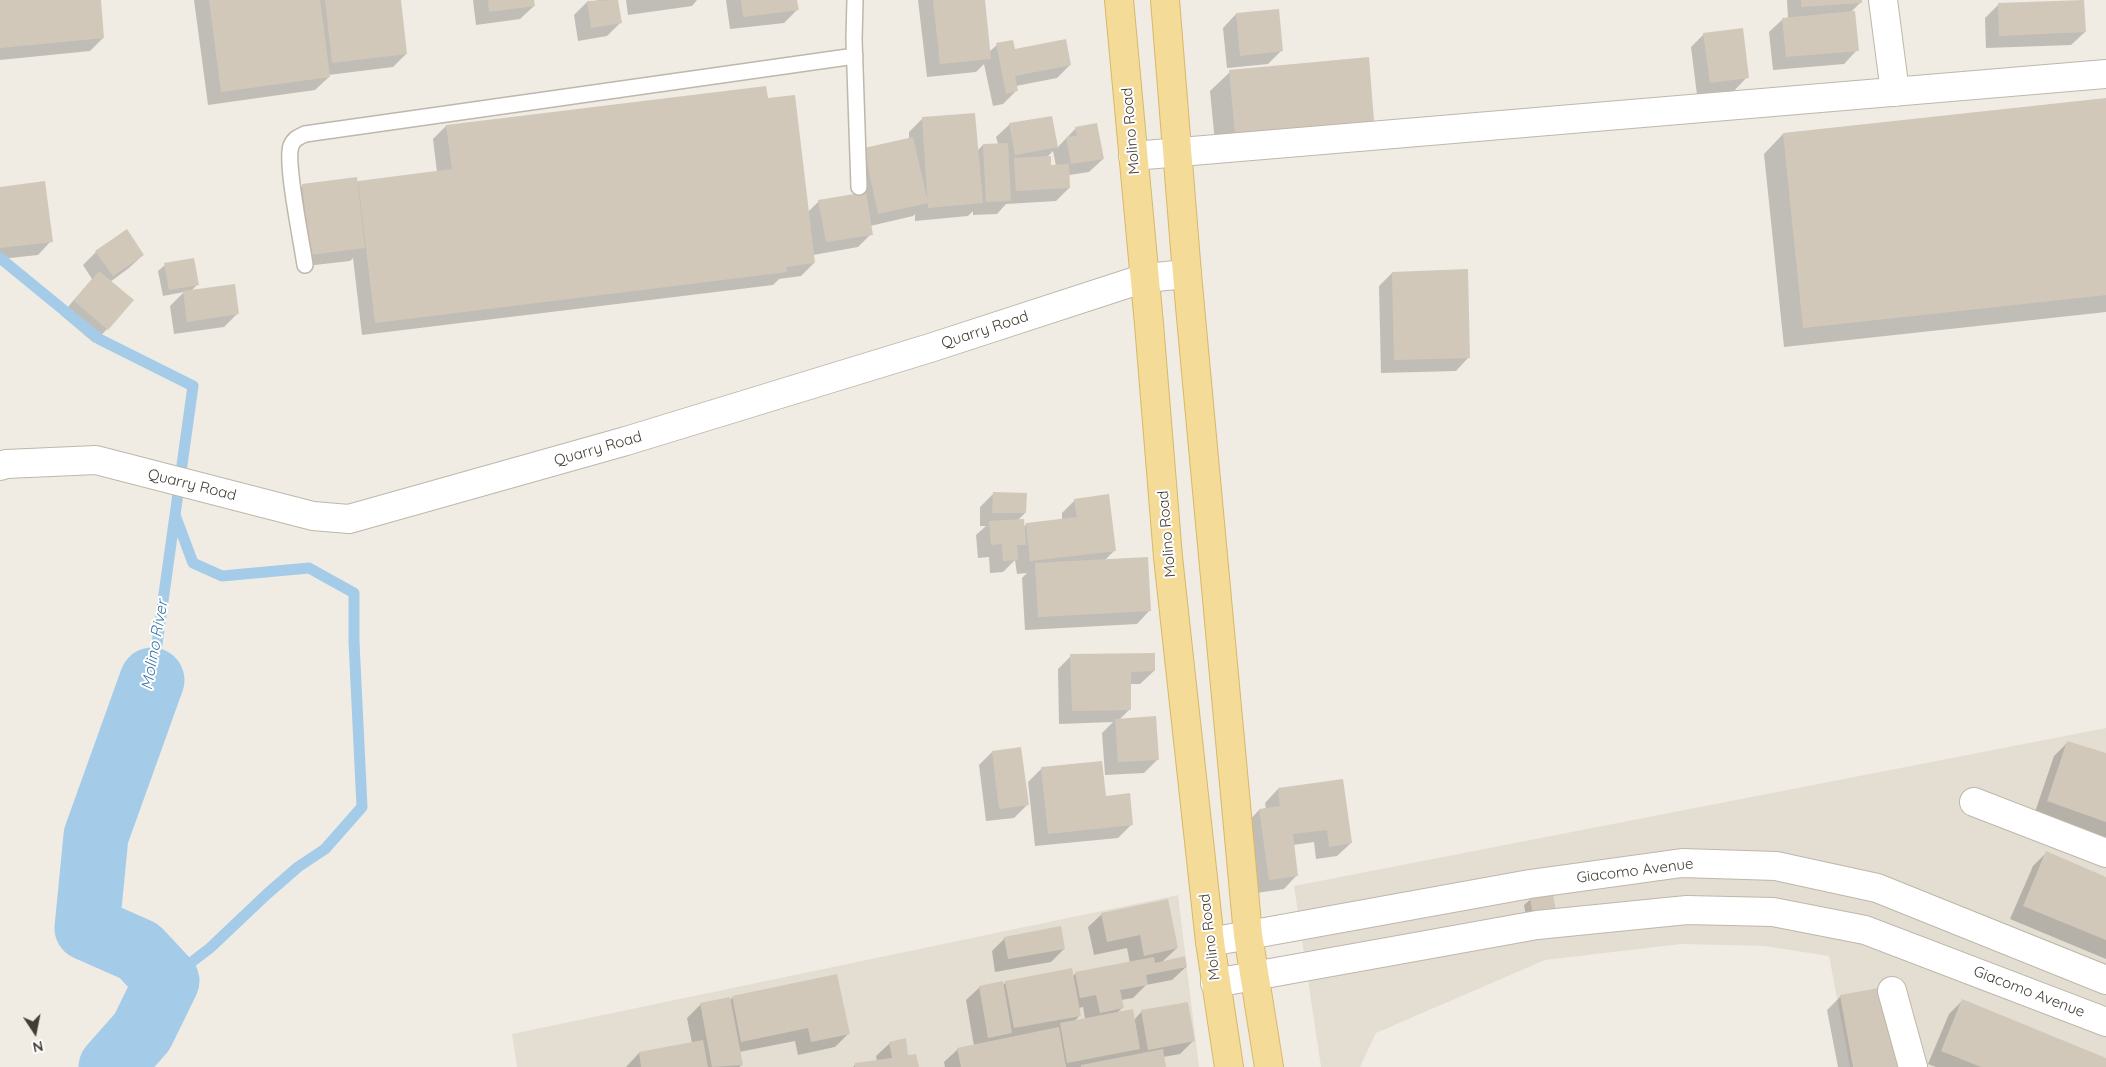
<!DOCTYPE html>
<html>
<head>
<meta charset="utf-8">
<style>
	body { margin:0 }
	#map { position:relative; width:2106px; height:1067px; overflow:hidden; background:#f0ece4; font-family:Quicksand,sans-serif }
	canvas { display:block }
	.north { position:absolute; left:10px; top:1007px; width:50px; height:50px; -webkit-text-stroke:4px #fff; paint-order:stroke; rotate:169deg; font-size:14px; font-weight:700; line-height:20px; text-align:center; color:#423c34 }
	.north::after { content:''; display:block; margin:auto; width:18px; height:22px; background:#423c34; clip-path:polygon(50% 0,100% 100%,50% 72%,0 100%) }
</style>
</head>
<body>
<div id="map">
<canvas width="2106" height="1067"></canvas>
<div class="north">N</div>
</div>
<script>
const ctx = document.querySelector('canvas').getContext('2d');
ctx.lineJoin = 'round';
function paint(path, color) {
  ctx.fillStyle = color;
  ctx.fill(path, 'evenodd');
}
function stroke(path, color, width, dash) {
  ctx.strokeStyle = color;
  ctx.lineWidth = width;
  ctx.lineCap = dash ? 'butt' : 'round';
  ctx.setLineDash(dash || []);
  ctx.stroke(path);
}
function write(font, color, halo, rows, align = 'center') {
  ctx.font = font + ' Quicksand,sans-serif';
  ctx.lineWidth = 4;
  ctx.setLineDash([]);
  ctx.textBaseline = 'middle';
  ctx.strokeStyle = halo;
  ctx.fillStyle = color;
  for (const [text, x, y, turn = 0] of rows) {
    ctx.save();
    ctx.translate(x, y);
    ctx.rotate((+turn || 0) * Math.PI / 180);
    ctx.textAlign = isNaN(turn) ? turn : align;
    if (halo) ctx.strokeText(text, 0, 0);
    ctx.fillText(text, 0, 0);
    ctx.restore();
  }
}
paint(new Path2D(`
	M2106 728V1067H1850L1829 956 1764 946 1681 944 1545 960 1376 1033 1360 1067H1321L1294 886Z
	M1178 895 1199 1067H517L512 1034Z`), '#e4ded2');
paint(new Path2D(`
	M0 0H99L103 38 90 51 0 60Z
	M194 0H400L406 54 393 67 328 75 329 77 315 90 208 105Z
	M473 0H533L534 6 520 19 476 25Z
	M600 0H617L620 23 607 36 578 41 574 15 587 2Z
	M626 0H697L692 6 628 15Z
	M726 0H796L797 10 784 23 730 29Z
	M918 0H983L989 52 997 45 1014 51 1070 65 1057 78 1016 86V91L1003 104 993 106 984 64 976 72 927 77Z
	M1787 0H1861V2L1850 13 1857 50 1844 64 1773 70 1769 32 1783 19 1788 18Z
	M1999 4 2085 32 2071 45 1986 48 1985 18Z
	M1277 10 1281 51 1268 64 1227 68 1223 28 1236 14Z
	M1704 34 1747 77 1734 91 1697 95 1691 47Z
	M1230 72 1373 121 1354 140 1216 153 1210 91Z
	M767 99 808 212 819 201 858 195 864 149 909 139V132L922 119 974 114 977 151 983 145 998 144 996 137 1010 124 1051 117 1057 148 1076 128 1103 159 1089 172 1069 175V188L1056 201 1006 204 997 214 973 215V211L968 216 915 221V214L913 216 870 226 871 234 858 247 813 255 814 263 801 276 779 279 773 285 362 335 353 258 350 261 297 267 289 199 302 186 356 182 437 172 433 139 446 126ZM1053 151 1056 166H1050L1046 158Z
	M2106 100V312L1784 347 1764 154 1783 134Z
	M0 188 51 241 38 255 0 259Z
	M96 252 143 255 129 268 110 282 107 329 94 343 61 315 92 279 83 265Z
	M165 265 198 284 190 292 238 313 224 327 174 334 170 306 184 292 163 296 158 271Z
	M1392 273 1469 357 1456 371 1381 373 1379 286Z
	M994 493 1025 513 1018 520 1024 527 1026 524 1062 520V513L1075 500 1114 551 1105 560 1150 610 1137 624 1025 630 1022 578 1027 573 1017 574 1015 560 1003 572 990 573 989 557 978 558 976 535 986 526H980V507Z
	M1071 656 1154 671 1140 684H1129L1130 709 1119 720 1158 759 1144 773 1105 775 1102 733 1113 722 1059 724 1058 669Z
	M2068 742 2106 755V839L2034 815 2054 756Z
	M992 752 1027 805 1014 818 986 821 979 765Z
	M1042 768 1104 797 1132 824 1118 838 1035 846 1028 782Z
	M1278 789 1351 843 1337 856 1316 859 1314 842 1293 845 1297 875 1284 889 1256 893 1246 824 1259 810H1266L1265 803Z
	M2046 853 2106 878V959L2010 919 2033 866Z
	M1552 895 1527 921 1524 905 1531 899Z
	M1102 914 1177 948 1162 962 1186 967 1172 980 1146 985 1133 998 1121 1000 1122 1008 1117 1013 1134 1020 1142 1011 1193 1041 1180 1054 1163 1057 1165 1067H945L944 1062 958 1049 974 1046 966 1000 980 987 1003 985 1006 982 1072 977 1076 973 1130 963 1127 948 1094 955 1088 927ZM1083 1007 1085 1019 1074 1022 1080 1015 1079 1008Z
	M1005 938 1064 949 1051 962 995 972 992 951Z
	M1841 996 1898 1067H1838L1827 1010Z
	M733 997 848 1034 835 1047 798 1055 795 1041 739 1052 742 1065 739 1067H626L639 1053 692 1043 687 1018 701 1004 729 1001Z
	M1963 1000 2106 1059V1067H1936L1928 1064 1949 1014Z
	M890 1043 917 1067H853L855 1065 877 1061 876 1056Z`), '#0003');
stroke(new Path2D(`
	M0 258 99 339 193 386 152 680
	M167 981 210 948 267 894 298 867 325 849 362 807 354 642V593L309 568 222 576 193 563 175 515`), '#a4cce9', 11);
stroke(new Path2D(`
	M111 1067 142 1032 167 981 139 951 87 928 96 836 152 680`), '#a4cce9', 65);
paint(new Path2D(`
	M0 0H101L104 38 0 48Z
	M209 0H320L330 77 221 92Z
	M325 0H401L407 54 332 63Z
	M488 0H534L535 6 489 12Z
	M618 0 622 23 591 28 587 1Z
	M741 0H797L799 10 743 17Z
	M933 0H985L991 59 940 64Z
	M1801 0H1862V3L1801 7Z
	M2084 0 2086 32 1999 36 1998 3Z
	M1279 9 1283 51 1240 56 1236 13Z
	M1855 11 1859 51 1786 57 1782 18Z
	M1743 28 1749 78 1710 83 1703 33Z
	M1066 39 1071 65 1015 76 1018 91 1006 94 996 43 1013 40 1015 49Z
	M1369 57 1374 121 1235 134 1229 70Z
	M766 86 768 98 795 95 815 263 786 267 787 272 375 323 358 181 452 169 446 125Z
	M2106 98V295L1803 328 1783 133Z
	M975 113 983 203 928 208 922 117Z
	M1052 116 1058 147 1015 155 1009 123Z
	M1097 123 1104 159 1071 164 1066 137 1077 136 1075 127Z
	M913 137 928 203 878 214 864 148Z
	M1008 143 1011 201 986 202 983 144Z
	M1051 156V165L1069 164 1070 188 1016 191 1014 158Z
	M357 177 365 248 310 255 302 184Z
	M45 181 53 242 0 248V187Z
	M866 192 873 235 826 242 818 200Z
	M127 229 144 255 113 276 95 251Z
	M194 258 199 285 169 290 164 263Z
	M1468 269 1470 358 1394 360 1392 272Z
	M99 271 134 300 108 330 74 301Z
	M235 284 239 314 187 322 183 291Z
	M993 492 1027 493 1026 513H992Z
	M1109 494 1116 551 1030 561 1026 523 1077 517 1074 499Z
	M1024 519 1026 545H1017L1018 560 1003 561 1002 544 991 545 989 521Z
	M1148 557 1151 611 1038 617 1035 563Z
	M1155 653V671L1131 672V710L1072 711 1070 654Z
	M1156 716 1159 760 1118 762 1115 719Z
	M2067 741 2106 753V822L2047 801Z
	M1021 747 1029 805 999 809 992 751Z
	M1102 761 1106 796 1130 793 1133 825 1048 834 1041 767Z
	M1343 779 1352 843 1329 847 1327 830 1293 834 1298 876 1269 880 1259 809 1280 806 1278 788Z
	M2046 851 2106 877V940L2023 906Z
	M1553 894 1556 911 1533 915 1530 898Z
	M1168 899 1178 948 1144 956 1140 935 1107 942 1101 913Z
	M1061 926 1065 949 1008 959 1004 937Z
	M1185 956 1187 967 1146 975 1148 985 1120 990 1124 1008 1100 1013 1096 995 1080 998 1075 972 1154 957 1155 963Z
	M1072 968 1081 1016 1014 1028 1005 981Z
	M837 974 850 1034 811 1042 808 1028 741 1042 732 996Z
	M1003 981 1012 1033 988 1038 979 986Z
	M1884 987 1900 1067H1853L1840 995Z
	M730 997 743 1065 712 1067 700 1003Z
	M1962 999 2106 1058V1067H1981L1941 1051Z
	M1188 1002 1195 1041 1148 1050 1141 1010Z
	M1133 1009 1140 1049 1067 1063 1060 1023Z
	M1059 1027 1066 1067H961L957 1048Z
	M906 1038 908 1055 916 1054 919 1067H855V1063L892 1058 889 1042Z
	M703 1040 708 1067H641L639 1052Z
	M1163 1049 1166 1067H1081V1065Z`), '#d1c8ba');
const service = new Path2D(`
	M855 0 854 39 859 187
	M305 265C302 243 285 162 291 146 294 138 299 137 305 134L855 56`);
const minor = new Path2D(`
	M1883 0 1895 92
	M1133 156 2106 74
	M0 466 6 464 96 460 313 516 349 519 626 441 930 348 1145 278 1187 274
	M1974 802 2106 853
	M1210 942 1530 884 1682 863 1776 866 1877 888 2106 980
	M1215 983 1537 925 1687 910 1773 912 1865 930 2106 1022
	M1892 991 1913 1067`);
const primary = new Path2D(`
	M1119 0 1149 324 1168 557 1210 942 1229 1067
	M1165 0 1187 274 1248 935 1269 1067`);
stroke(service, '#beb7aa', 18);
stroke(minor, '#beb7aa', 30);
stroke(primary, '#d8b869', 30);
stroke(service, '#fff', 15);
stroke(minor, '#fff', 28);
stroke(primary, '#f5db98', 28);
write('15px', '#423c34', '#fff', [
	["Molino Road",1131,131,-95],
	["Quarry Road",985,330,-18],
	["Quarry Road",598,449,-16],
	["Quarry Road",192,485,14],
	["Molino Road",1167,534,-95],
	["Giacomo Avenue",1635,871,-7],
	["Molino Road",1210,937,-97],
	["Giacomo Avenue",2029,992,21]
]);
write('italic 16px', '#3775a3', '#fff', [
	["Molino River",155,645,-80]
]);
</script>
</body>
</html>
